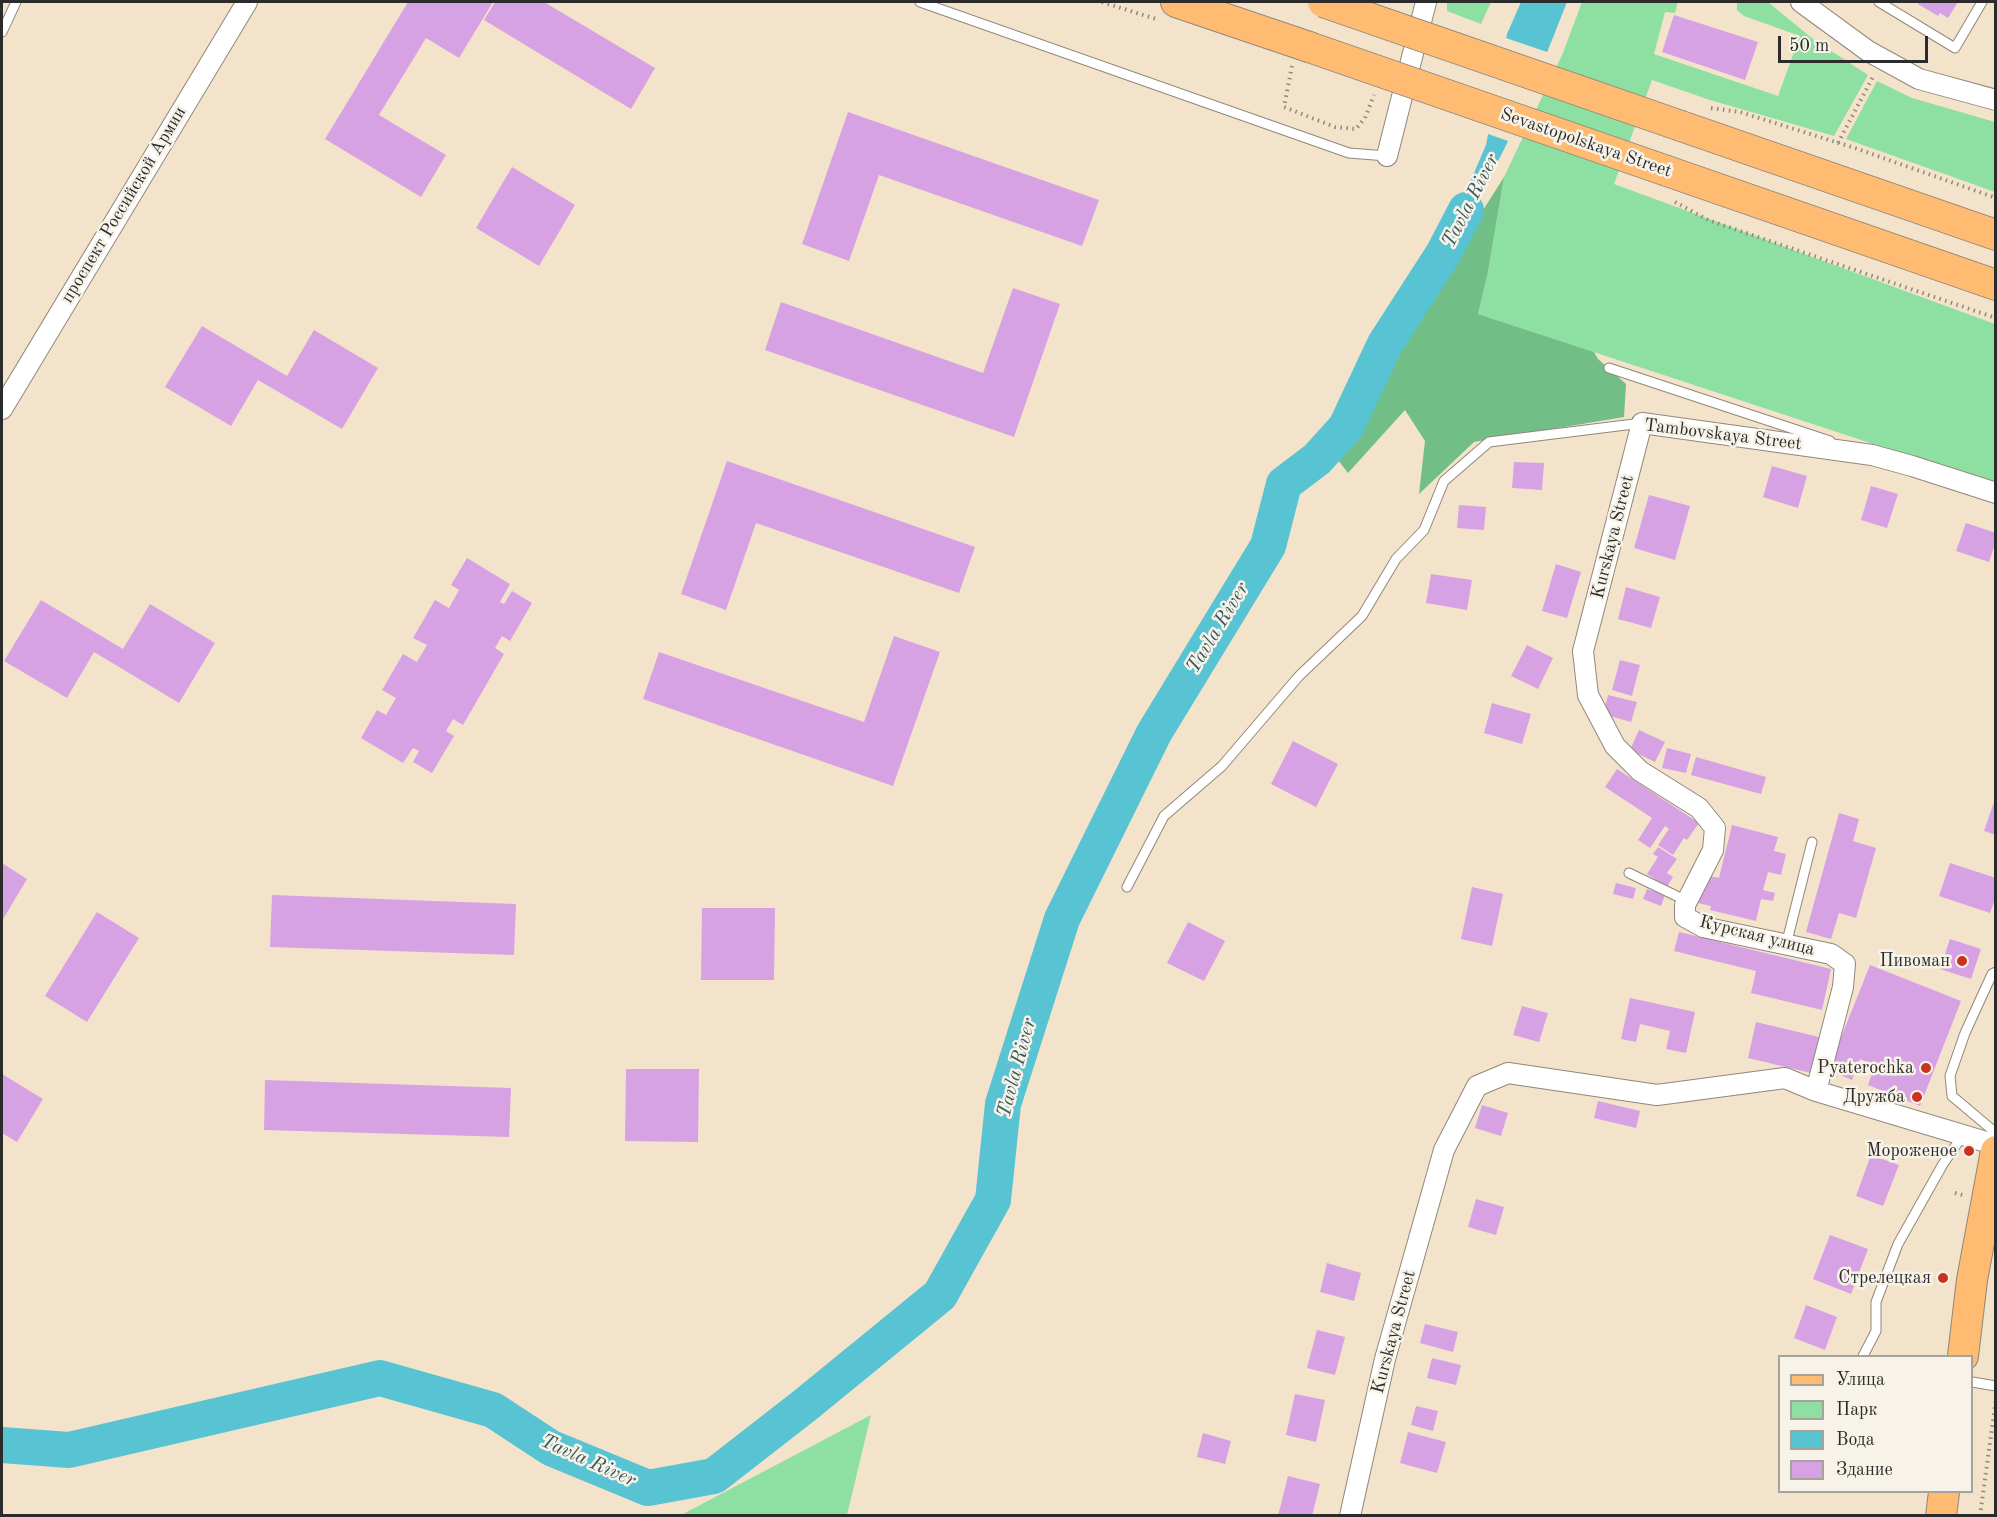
<!DOCTYPE html>
<html>
<head>
<meta charset="utf-8">
<style>
	body { margin:0 }
	#map { position:relative; width:1997px; height:1517px; overflow:hidden; background:#f4e3cb; font-family:"Old Standard TT",serif }
	canvas { display:block }
	.frame { position:absolute; inset:0; border:3px solid #2b2b2b; pointer-events:none }
	.legend { position:absolute; left:1778px; top:1355px; width:195px; height:138px; box-sizing:border-box; background:#f7f3e8; border:2px solid #a5a39c; margin:0; padding:8px 10px; list-style:none; font-size:18px; color:#2b2b2b }
	.legend li { display:flex; align-items:center; gap:12px; height:30px }
	.legend b { width:30px; border:2px solid #a5a39c }
	.scale { position:absolute; left:1778px; top:36px; width:150px; height:27px; box-sizing:border-box; border:3px solid #2b2b2b; border-top:0; padding-left:8px; font-size:18px; line-height:21px; white-space:nowrap; color:#2b2b2b; -webkit-text-stroke:4px #f7f3e8; paint-order:stroke }
</style>
</head>
<body>
<div id="map">
<canvas width="1997" height="1517"></canvas>
<div class="frame"></div>
<ul class="legend">
<li><b style="height:8px;background:#ffbb71"></b>Улица</li>
<li><b style="height:16px;background:#8de0a1"></b>Парк</li>
<li><b style="height:16px;background:#58c3d3"></b>Вода</li>
<li><b style="height:16px;background:#d7a2e3"></b>Здание</li>
</ul>
<div class="scale">50 m</div>
</div>
<script>
const ctx = document.querySelector('canvas').getContext('2d');
ctx.lineJoin = 'round';
function paint(path, color) {
  ctx.fillStyle = color;
  ctx.fill(path, 'evenodd');
}
function stroke(path, color, width, dash) {
  ctx.strokeStyle = color;
  ctx.lineWidth = width;
  ctx.lineCap = dash ? 'butt' : 'round';
  ctx.setLineDash(dash || []);
  ctx.stroke(path);
}
function write(font, color, halo, rows, align = 'center') {
  ctx.font = font + ' "Old Standard TT",serif';
  ctx.lineWidth = 5;
  ctx.setLineDash([]);
  ctx.textBaseline = 'middle';
  ctx.strokeStyle = halo;
  ctx.fillStyle = color;
  for (const [text, x, y, turn = 0] of rows) {
    ctx.save();
    ctx.translate(x, y);
    ctx.rotate((+turn || 0) * Math.PI / 180);
    ctx.textAlign = isNaN(turn) ? turn : align;
    if (halo) ctx.strokeText(text, 0, 0);
    ctx.fillText(text, 0, 0);
    ctx.restore();
  }
}
paint(new Path2D(`
	M1447 2H1491L1481 24 1447 11Z
	M1582 2H1678L1675 13 1665 12 1654 54 1778 96 1800 36 1744 16 1737 10V2H1768L1813 39 1868 75 1834 136 1710 100 1652 80 1614 184 1995 324V484L1478 314 1488 272 1504 177 1563 53Z
	M1877 81 1912 98 1995 122V192L1846 139Z
	M871 1415 847 1515H681Z`), '#8de0a1');
paint(new Path2D(`
	M1504 177 1488 272 1478 314 1594 352 1598 359 1626 384 1624 417 1474 442 1419 494 1425 441 1405 410 1348 473 1338 460 1404 335Z`), '#72be87');
paint(new Path2D(`
	M1521 2H1567C1533 89 1497 177 1443 254L1459 208 1486 145 1507 34Z`), '#58c3d3');
paint(new Path2D(`
	M1503 37 1550 53 1511 142 1485 133Z`), '#f4e3cb');
stroke(new Path2D(`
	M2 1445 69 1450 380 1378 493 1410 551 1448 648 1488 714 1476 804 1406 940 1295 993 1200 1003 1104 1062 919 1154 733 1268 546 1284 484 1317 459 1346 427 1385 344 1443 254 1466 210`), '#58c3d3', 36);
paint(new Path2D(`
	M408 2H493L459 58 426 38 379 115 446 155 421 197 325 139Z
	M495 2H544L655 68 631 109 484 20Z
	M1919 2H1958L1948 18 1940 13 1938 16 1918 4Z
	M1674 15 1758 42 1745 80 1662 52Z
	M848 112 1099 200 1082 246 879 175 849 261 802 244Z
	M512 167 575 205 539 266 476 228Z
	M1013 288 1060 304 1014 437 765 350 781 302 983 373Z
	M202 326 287 376 314 330 378 368 342 429 258 380 231 426 165 387Z
	M727 461 975 547 959 593 756 523 726 610 681 594Z
	M1514 462 1544 463 1542 490 1512 488Z
	M1772 466 1807 476 1798 508 1763 497Z
	M1871 486 1898 494 1887 528 1861 520Z
	M1649 495 1690 506 1675 560 1634 548Z
	M1459 505 1486 507 1484 530 1457 528Z
	M1966 523 1996 533V541L1989 562 1956 551Z
	M467 558 510 584 500 602 504 604 512 591 532 603 510 641 502 636 495 648 504 654 463 725 453 719 446 731 454 736 432 773 413 762 419 751 413 748 403 763 361 738 377 710 386 715 396 698 382 690 403 654 417 662 427 645 413 638 435 600 449 608 459 590 451 585Z
	M1556 564 1581 572 1567 618 1542 611Z
	M1431 574 1472 580 1467 610 1426 603Z
	M1626 587 1660 597 1651 628 1618 619Z
	M41 600 123 649 150 604 215 643 179 703 94 652 67 698 4 661Z
	M894 636 940 652 893 786 643 699 659 652 864 722Z
	M1527 645 1553 658 1538 689 1511 676Z
	M1620 660 1640 665 1632 696 1612 690Z
	M1608 695 1637 702 1631 722 1603 714Z
	M1492 703 1531 714 1522 744 1484 733Z
	M1639 730 1665 742 1655 762 1630 750Z
	M1293 741 1338 764 1316 807 1271 784Z
	M1667 748 1691 754 1686 773 1662 768Z
	M1696 757 1766 777 1761 794 1691 775Z
	M1617 769 1699 823 1687 840 1684 838 1673 855 1658 845 1669 829 1665 826 1650 848 1638 840 1652 818 1605 787Z
	M1995 799H1996V835L1984 831Z
	M1839 813 1859 819 1853 841 1876 848 1856 918 1839 913 1831 939 1806 932Z
	M1732 825 1778 837 1774 851 1786 854 1781 875 1768 872 1763 890 1775 893 1773 901 1761 899 1756 921 1710 910 1711 906 1698 903 1705 875 1719 878Z
	M1658 847 1677 859 1667 873 1673 877 1667 887 1647 874 1658 857 1653 854Z
	M2 863 27 879 2 921Z
	M1950 863 1996 878V896L1990 913 1939 896Z
	M1616 883 1636 888 1633 899 1613 894Z
	M1472 887 1503 894 1492 946 1461 939Z
	M1647 889 1665 895 1661 906 1643 899Z
	M272 895 516 904 514 955 270 947Z
	M702 908H775L774 980H701Z
	M97 912 139 938 87 1022 45 996Z
	M1188 922 1225 941 1204 981 1167 963Z
	M1679 932 1831 969 1822 1010 1751 993 1756 971 1674 951Z
	M1950 939 1981 949 1971 979 1940 969Z
	M1870 965 1961 1001 1920 1106 1868 1085 1875 1065 1860 1059 1852 1080 1828 1070Z
	M1630 998 1695 1012 1686 1053 1666 1049 1670 1031 1640 1024 1636 1042 1621 1039Z
	M1522 1006 1548 1013 1539 1042 1513 1035Z
	M1756 1022 1819 1037 1811 1073 1748 1058Z
	M626 1069H699L698 1142 625 1141Z
	M2 1074 43 1099 17 1142 2 1133Z
	M265 1080 511 1088 509 1137 264 1130Z
	M1598 1101 1640 1111 1636 1128 1594 1118Z
	M1482 1105 1508 1113 1501 1136 1475 1128Z
	M1871 1155 1899 1165 1883 1206 1856 1196Z
	M1476 1199 1504 1207 1496 1235 1468 1227Z
	M1830 1235 1868 1249 1851 1294 1813 1279Z
	M1327 1263 1361 1273 1354 1301 1320 1292Z
	M1806 1305 1837 1317 1825 1350 1794 1338Z
	M1425 1324 1458 1332 1453 1352 1420 1343Z
	M1317 1330 1345 1337 1335 1375 1307 1368Z
	M1432 1358 1461 1365 1456 1385 1427 1378Z
	M1295 1394 1325 1400 1316 1442 1286 1435Z
	M1416 1406 1438 1411 1433 1431 1411 1425Z
	M1408 1432 1446 1442 1437 1473 1400 1463Z
	M1203 1433 1231 1441 1225 1464 1197 1457Z
	M1288 1476 1320 1484 1312 1516H1278Z`), '#d7a2e3');
const service = new Path2D(`
	M920 2 1349 153 1387 156
	M1879 2 1955 48 1982 2
	M2 32 16 2
	M1609 368 1830 441
	M1629 873 1687 901
	M1127 887 1164 816 1222 766 1299 676 1362 616 1396 559 1424 530 1444 481 1489 442 1642 423
	M1786 945 1812 842
	M1996 972 1992 974 1965 1033 1950 1076 1952 1096 1996 1133
	M1863 1356 1876 1331V1302L1898 1244 1943 1164 1963 1135
	M1972 1382 1996 1386`);
const minor = new Path2D(`
	M1801 2 1868 51 1919 79 1996 100
	M1387 156 1426 2
	M2 409 247 2
	M1816 1091 1843 987 1845 964 1831 954 1703 927 1685 917V905L1713 850 1715 828 1699 808 1640 771 1615 746 1588 695 1583 651 1642 423 1872 455 1912 466 1996 493
	M1350 1516 1385 1359 1444 1150 1477 1086 1508 1073 1657 1095 1785 1078 1816 1091 1996 1145`);
const primary = new Path2D(`
	M1176 2 1309 47
	M1681 126 1996 235
	M1667 171 1996 285
	M1963 1356 1972 1280 1996 1151
	M1941 1516 1944 1492`);
stroke(service, '#90877b', 11);
stroke(minor, '#90877b', 22);
stroke(primary, '#90877b', 32);
stroke(new Path2D(`
	M1102 2 1159 20
	M1292 66 1284 107 1335 127 1356 129 1365 118 1374 95
	M1711 108 1740 112 1858 149 1996 198
	M1838 143 1874 75
	M1675 202 1708 220 1996 318
	M1955 1193 1966 1196
	M1980 1516 1996 1399`), '#90877b', 4, [1.5, 4.5]);
stroke(service, '#fff', 9);
stroke(minor, '#fff', 20);
stroke(primary, '#ffbb71', 30);
const primaryBridge = new Path2D(`
	M1323 2 1681 126
	M1309 47 1667 171`);
stroke(primaryBridge, '#90877b', 32, []);
stroke(primaryBridge, '#ffbb71', 30);
for (const [x, y, r, color] of [
	[1962,961,6,"#c8321e"],
	[1926,1068,6,"#c8321e"],
	[1917,1097,6,"#c8321e"],
	[1969,1151,6,"#c8321e"],
	[1943,1278,6,"#c8321e"]
]) {
  const dot = new Path2D();
  dot.arc(x, y, r, 0, 2 * Math.PI);
  ctx.fillStyle = color;
  ctx.fill(dot);
  stroke(dot, '#f7f3e8', 2);
}
write('18px', '#2b2b2b', '#f7f3e8', [
	["Sevastopolskaya Street",1586,143,19],
	["проспект Российской Армии",124,205,-59],
	["Tambovskaya Street",1723,435,7],
	["Kurskaya Street",1613,537,-76],
	["Курская улица",1757,936,14],
	["Kurskaya Street",1394,1332,-75]
]);
write('18px', '#2b2b2b', '#f7f3e8', [
	["Пивоман",1950,961],
	["Pyaterochka",1914,1068],
	["Дружба",1905,1097],
	["Мороженое",1957,1151],
	["Стрелецкая",1931,1278]
], 'right');
write('italic 20px', '#38595d', '#f7f3e8', [
	["Tavla River",1471,201,-63],
	["Tavla River",1218,628,-59],
	["Tavla River",1017,1068,-75],
	["Tavla River",588,1461,24]
]);
</script>
</body>
</html>
